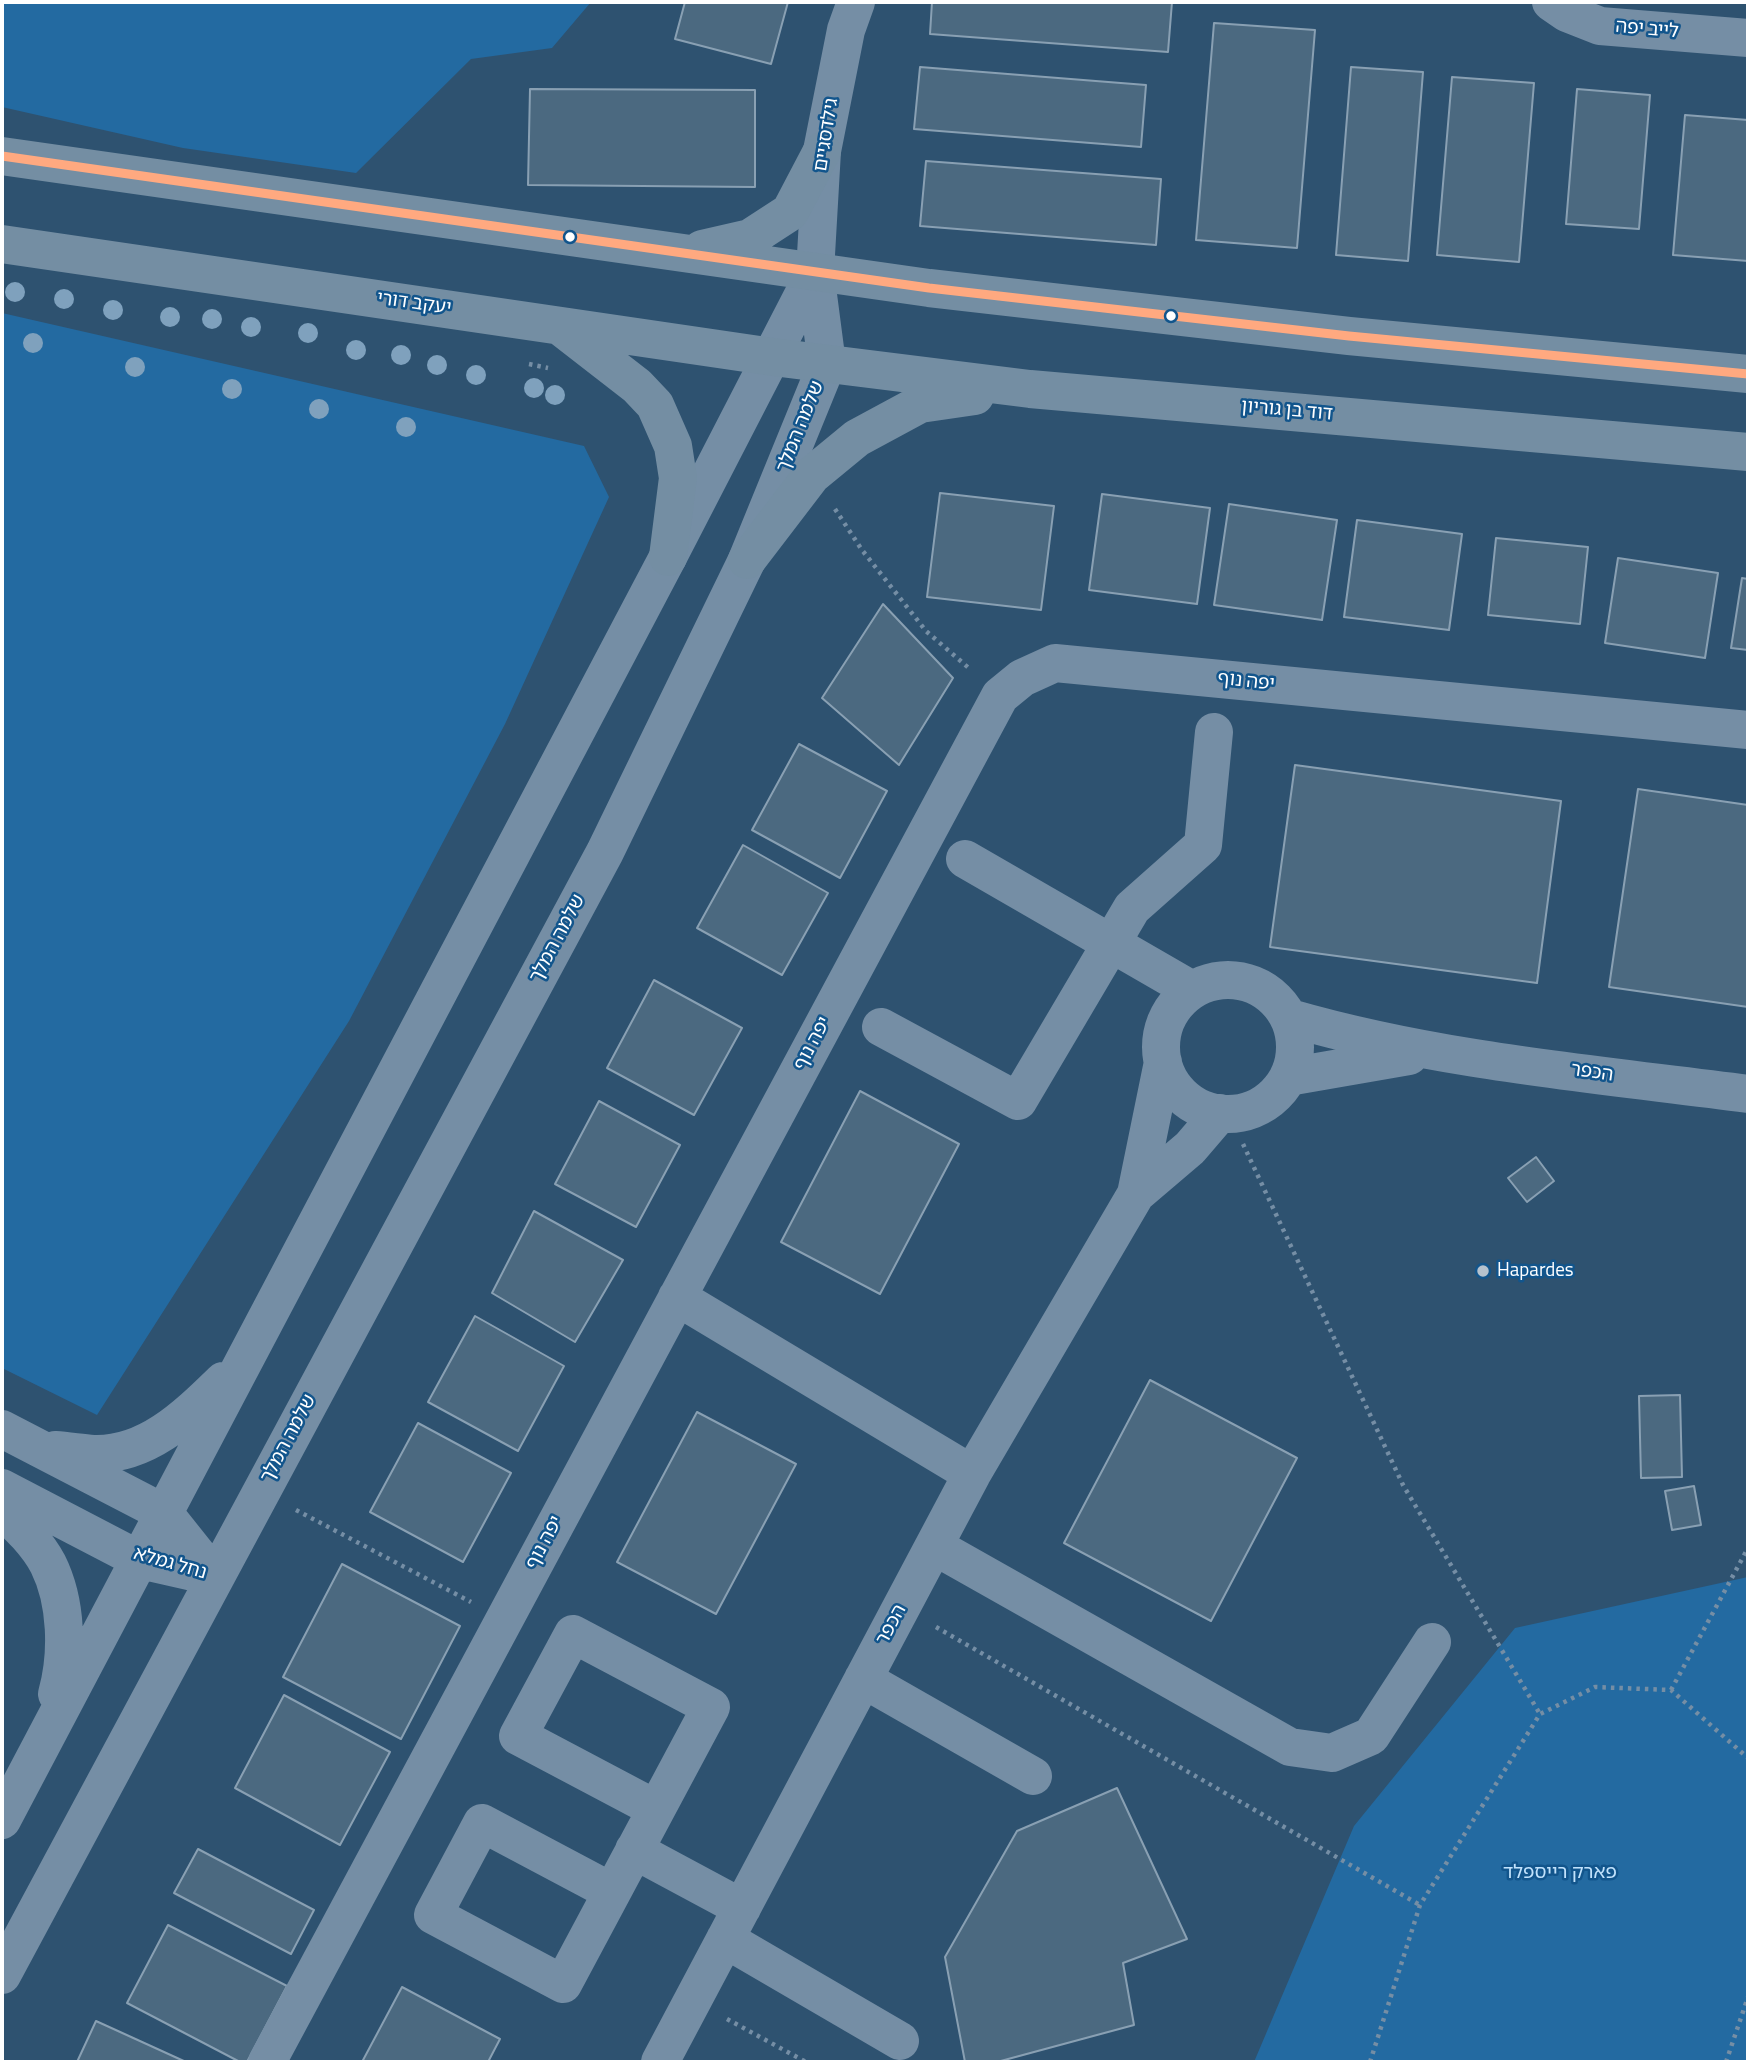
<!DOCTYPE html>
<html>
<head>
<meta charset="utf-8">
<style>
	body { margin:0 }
	#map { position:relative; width:1750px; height:2064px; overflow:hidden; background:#2e5270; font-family:"Titillium Web",sans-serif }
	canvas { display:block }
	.frame { position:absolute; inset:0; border:4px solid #fff; pointer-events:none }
</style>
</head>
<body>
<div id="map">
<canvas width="1750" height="2064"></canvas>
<div class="frame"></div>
</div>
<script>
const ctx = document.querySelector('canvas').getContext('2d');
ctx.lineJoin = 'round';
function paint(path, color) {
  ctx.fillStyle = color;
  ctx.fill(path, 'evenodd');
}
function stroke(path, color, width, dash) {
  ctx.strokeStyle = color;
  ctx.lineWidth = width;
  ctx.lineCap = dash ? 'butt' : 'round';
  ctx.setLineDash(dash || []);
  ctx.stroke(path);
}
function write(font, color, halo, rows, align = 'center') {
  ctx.font = font + ' "Titillium Web","Noto Sans Hebrew",sans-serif';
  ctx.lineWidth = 5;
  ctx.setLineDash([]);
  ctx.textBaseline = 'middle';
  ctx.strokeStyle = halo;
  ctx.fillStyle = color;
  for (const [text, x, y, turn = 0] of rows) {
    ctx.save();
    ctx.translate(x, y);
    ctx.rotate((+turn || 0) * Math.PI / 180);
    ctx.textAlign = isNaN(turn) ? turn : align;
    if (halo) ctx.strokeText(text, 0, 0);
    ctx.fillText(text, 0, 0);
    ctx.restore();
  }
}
paint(new Path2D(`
	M2 2H591L552 48 471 59 356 173 183 148 2 107Z
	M2 313 584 446 609 497 505 724 349 1021 97 1415 2 1368Z
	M1748 1577V2062H1254L1354 1826 1515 1628Z`), '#236aa1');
const building = new Path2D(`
	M685 2H788L771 64 675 39Z
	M932 2H1172L1168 52 930 34Z
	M1214 23 1315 30 1297 248 1196 240Z
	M920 67 1146 85 1141 147 914 129Z
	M1351 67 1423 72 1408 261 1336 255Z
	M1452 77 1534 83 1519 262 1437 255Z
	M530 89 755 90V187L528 185Z
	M1577 89 1650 95 1639 229 1566 224Z
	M1685 115 1748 120V261L1673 255Z
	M926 161 1161 179 1156 245 920 226Z
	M940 493 1054 506 1041 610 927 597Z
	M1102 494 1210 508 1197 604 1089 590Z
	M1229 504 1337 520 1322 620 1214 605Z
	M1357 520 1462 534 1449 630 1344 617Z
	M1496 538 1588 547 1580 624 1488 615Z
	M1618 558 1718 573 1705 658 1605 643Z
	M1742 578 1748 579V650L1731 648Z
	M883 604 953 678 899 765 822 698Z
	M799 744 887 791 840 878 752 830Z
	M1295 765 1561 801 1537 983 1270 947Z
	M1638 789 1748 805V1007L1609 987Z
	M743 845 828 893 782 975 697 928Z
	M654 980 742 1028 694 1115 607 1068Z
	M860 1091 959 1144 880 1294 781 1242Z
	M599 1101 680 1145 636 1227 555 1184Z
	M1536 1157 1554 1181 1527 1202 1508 1178Z
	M534 1211 623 1260 575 1342 492 1293Z
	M475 1316 564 1366 518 1451 428 1402Z
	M1150 1380 1297 1458 1211 1621 1064 1543Z
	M1680 1395 1682 1477 1641 1478 1639 1396Z
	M697 1412 796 1464 716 1614 617 1562Z
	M418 1423 511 1473 463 1562 370 1512Z
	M1694 1486 1701 1525 1672 1530 1665 1491Z
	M342 1564 460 1626 401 1739 283 1677Z
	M284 1695 390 1752 340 1845 235 1788Z
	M1117 1788 1187 1939 1123 1963 1134 2025 997 2062H965L945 1957 1017 1831Z
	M198 1849 314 1910 291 1954 174 1893Z
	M168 1925 287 1986 247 2062H240L127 2003Z
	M402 1987 500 2039 488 2062H362Z
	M96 2021 186 2062H77Z`);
paint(building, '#4b6980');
stroke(building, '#89a0b3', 2);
stroke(new Path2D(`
	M529 364 548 368
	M835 509 862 550 926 631 971 670
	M1243 1144 1403 1485 1540 1714
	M296 1510 471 1602
	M936 1627 1420 1905
	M1671 1690 1748 1548
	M727 2019 806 2062
	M1370 2062 1420 1905 1540 1714 1595 1687 1671 1690 1748 1758
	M1726 2062 1748 1997`), '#758ea5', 4.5, [3.5, 5]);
stroke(new Path2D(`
	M1551 2 1567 13 1600 26 1748 38
	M965 859 1192 990
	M1161 1047a67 67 0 1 1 134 0a67 67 0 1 1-134 0Z
	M1290 1018C1439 1061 1595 1074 1748 1094
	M881 1027 1018 1101 1132 908 1203 845 1214 732
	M1288 1077 1409 1056
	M1136 1194 1190 1148 1220 1113
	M677 1297 972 1474
	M2 1429 164 1513 215 1577
	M55 1450C68 1451 81 1453 93 1454 147 1456 187 1416 223 1381
	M2 1488 140 1560 215 1577
	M2 1510C19 1526 37 1543 48 1564 67 1602 68 1654 57 1694
	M934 1546 1290 1747 1332 1753 1371 1736 1432 1642
	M863 1679 1033 1776
	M2 1820 668 557 815 272
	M634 1850 742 1908
	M612 1892 482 1823 433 1915 563 1984 711 1707 573 1634 518 1736 656 1809
	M725 1939 900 2041
	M2 1975 605 852 747 560 827 364 815 272 822 151 846 30 856 2
	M267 2062 1000 696 1022 678 1055 663 1748 730
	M660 2062 972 1474 1136 1194 1163 1062`), '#758ea5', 38);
stroke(new Path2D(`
	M2 156 929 288 1349 336 1748 374
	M2 244 773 357 1030 389 1748 452
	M702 249 750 238 790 212 822 151
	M561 327 637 386 655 405 673 446 678 478 668 557
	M747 560 812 475 857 438 920 404 975 396`), '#748ea3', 38);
stroke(new Path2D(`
	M2 156 929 288 1349 336 1748 374`), '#ffa980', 9);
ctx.fillStyle = '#7fa1bd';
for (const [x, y] of [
	[15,292],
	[64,299],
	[113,310],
	[170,317],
	[212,319],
	[251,327],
	[308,333],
	[33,343],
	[356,350],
	[401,355],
	[437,365],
	[135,367],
	[476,375],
	[534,388],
	[232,389],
	[555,395],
	[319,409],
	[406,427]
]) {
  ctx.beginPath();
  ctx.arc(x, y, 10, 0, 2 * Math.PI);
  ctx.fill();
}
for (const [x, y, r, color] of [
	[570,237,6,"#fff"],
	[1171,316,6,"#fff"],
	[1483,1271,7,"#b6c2cd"]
]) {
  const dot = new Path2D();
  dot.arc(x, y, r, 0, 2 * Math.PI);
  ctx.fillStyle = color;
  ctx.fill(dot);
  stroke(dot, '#12558c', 2.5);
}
write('19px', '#fff', '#12558c', [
	["לייב יפה",1647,30,5],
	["גילדסגיים",827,135,-81],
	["יעקב דורי",414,304,8],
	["דוד בן גוריון",1287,411,5],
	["שלמה המלך",801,427,-68],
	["יפה נוף",1246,682,6],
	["שלמה המלך",558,939,-62],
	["יפה נוף",813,1044,-62],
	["הכפר",1592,1073,8],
	["שלמה המלך",289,1439,-62],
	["יפה נוף",545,1543,-62],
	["נחל גמלא",170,1564,16],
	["הכפר",892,1625,-62]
]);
write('19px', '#fff', '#12558c', [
	["Hapardes",1497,1271]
], 'left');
write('19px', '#c1e2fc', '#12558c', [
	["פארק רייספלד",1560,1873]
]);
</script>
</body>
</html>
